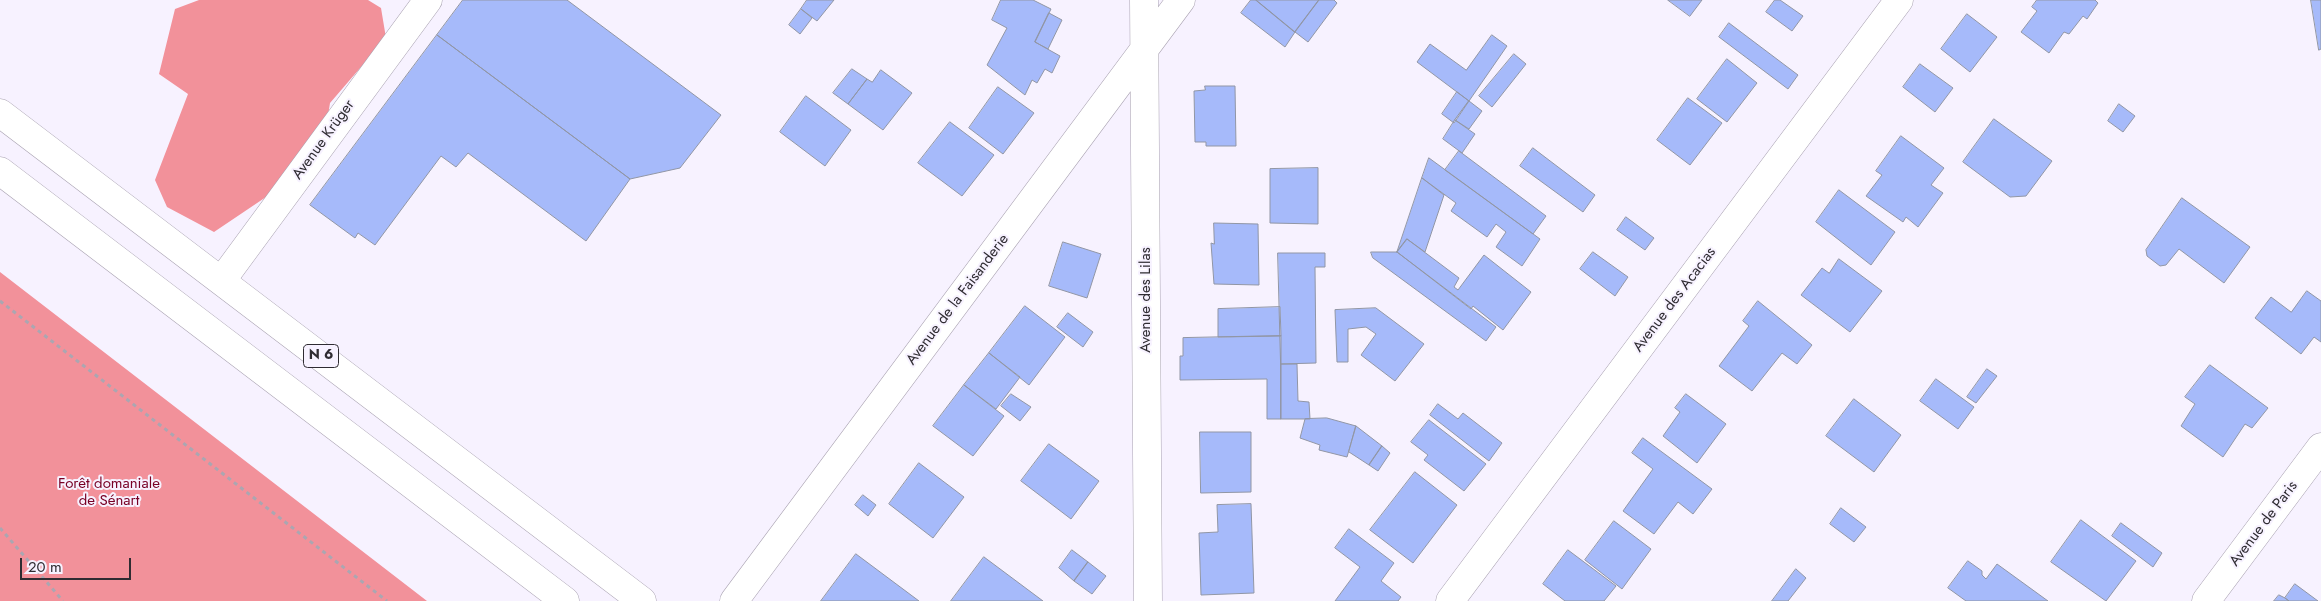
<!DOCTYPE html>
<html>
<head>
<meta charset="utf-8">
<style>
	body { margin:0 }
	#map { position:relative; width:2321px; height:601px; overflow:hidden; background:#f7f2ff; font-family:Jost,sans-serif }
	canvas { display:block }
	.scale { position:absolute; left:20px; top:558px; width:111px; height:22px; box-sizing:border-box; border:2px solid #2f2c32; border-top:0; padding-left:6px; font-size:15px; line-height:18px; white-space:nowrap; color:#2f2c32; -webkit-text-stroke:4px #f7f2ff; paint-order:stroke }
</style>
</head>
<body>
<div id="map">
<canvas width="2321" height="601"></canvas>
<div class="scale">20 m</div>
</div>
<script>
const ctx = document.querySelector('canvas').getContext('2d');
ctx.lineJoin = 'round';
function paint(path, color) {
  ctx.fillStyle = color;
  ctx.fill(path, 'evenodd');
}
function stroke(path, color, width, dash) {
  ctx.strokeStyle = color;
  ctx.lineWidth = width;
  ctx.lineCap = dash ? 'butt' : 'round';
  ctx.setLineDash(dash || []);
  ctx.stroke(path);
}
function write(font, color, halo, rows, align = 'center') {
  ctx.font = font + ' Jost,sans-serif';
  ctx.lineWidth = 4;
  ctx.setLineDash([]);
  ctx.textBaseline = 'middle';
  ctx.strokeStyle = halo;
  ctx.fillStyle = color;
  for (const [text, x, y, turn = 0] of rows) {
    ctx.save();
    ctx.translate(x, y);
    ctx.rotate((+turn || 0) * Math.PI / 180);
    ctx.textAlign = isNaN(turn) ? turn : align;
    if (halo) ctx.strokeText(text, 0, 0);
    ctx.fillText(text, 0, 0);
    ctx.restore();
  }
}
paint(new Path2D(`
	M199 0H368L381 8 386 38 330 103 321 160 214 232 167 207 155 180 188 94 159 74 175 9Z
	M0 272 427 601H0Z`), '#f2919a');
const building = new Path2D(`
	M463 0H567L721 115 680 168 630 179 437 35Z
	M807 0H834L817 21 801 9Z
	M1001 0H1033L1051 9 1035 42 1060 56 1052 73 1045 69 1037 83 1032 80 1025 95 987 65 1007 28 992 20Z
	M1251 0H1256L1295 32 1285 47 1241 13Z
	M1256 0H1319L1295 32Z
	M1319 0H1334L1337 3 1308 42 1295 32Z
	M1668 0H1702L1690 16Z
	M1775 0H1780L1803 16 1792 31 1766 12Z
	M2037 0H2095L2098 3 2087 19 2083 16 2069 34 2064 32 2049 53 2021 32 2037 11 2032 7Z
	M2311 0H2321V49L2319 50Z
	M801 9 812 18 800 34 789 25Z
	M1049 13 1062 20 1048 49 1035 42Z
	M1967 14 1997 37 1970 72 1941 49Z
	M1729 23 1798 75 1788 89 1719 37Z
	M437 35 630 179 586 241 468 153 456 167 441 156 375 245 358 233 355 238 310 205Z
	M1492 35 1507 46 1469 101 1417 62 1430 44 1466 70Z
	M1514 54 1526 64 1492 107 1479 96Z
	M1727 59 1757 83 1727 122 1697 99Z
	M1920 64 1953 88 1935 112 1903 87Z
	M852 69 867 79 848 104 833 93Z
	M881 70 912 93 883 130 848 104 867 79 872 82Z
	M1205 86H1235L1236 146H1206V142H1195L1194 91 1205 90Z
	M998 87 1034 113 1003 154 969 128Z
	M1457 92 1469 101 1454 123 1442 114Z
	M806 96 851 130 825 166 780 132Z
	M1688 98 1722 123 1690 165 1657 140Z
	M1469 101 1482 111 1469 129 1455 120Z
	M2119 104 2135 116 2123 132 2108 121Z
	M1994 119 2052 161 2026 196 2010 197 1963 162Z
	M1455 120 1475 134 1462 153 1443 139Z
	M950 122 994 155 962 196 918 163Z
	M1901 136 1944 168 1931 185 1943 193 1918 227 1906 217 1903 222 1866 196 1882 175 1876 171Z
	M1533 148 1595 195 1583 212 1520 166Z
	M1459 151 1546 216 1533 234 1445 170Z
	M1429 158 1540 239 1522 266 1496 247 1506 232 1496 224 1487 237 1451 211 1456 203 1422 178Z
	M1318 168V224L1270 223V169Z
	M1422 178 1444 195 1425 252 1407 239 1397 252Z
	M1839 190 1895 232 1871 265 1816 222Z
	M2182 198 2250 247 2224 283 2179 249 2166 265 2160 266 2147 256 2146 250Z
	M1626 217 1654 238 1645 250 1617 230Z
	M1214 223 1258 224 1259 285 1214 284 1211 243 1214 244Z
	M1407 239 1459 278 1454 287 1458 290 1484 255 1531 292 1503 330 1473 306 1471 309 1397 252Z
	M1063 242 1101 254 1087 298 1049 286Z
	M1371 252H1397L1496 327 1486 341 1373 258Z
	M1593 252 1628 277 1615 296 1580 269Z
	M1278 253H1325V267H1315L1316 363 1281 364Z
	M1839 259 1882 291 1850 332 1801 295 1822 268 1829 273Z
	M2307 291 2321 301V342L2314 337 2301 354 2255 318 2271 297 2291 312Z
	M1758 301 1812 345 1797 364 1782 353 1752 391 1719 366 1749 326 1743 321Z
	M1025 306 1065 337 1029 385 989 353Z
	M1280 307 1281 336 1218 337V309Z
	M1376 308 1424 344 1395 381 1361 355 1376 334 1366 327 1348 329V362H1337L1335 310Z
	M1068 313 1093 332 1083 347 1057 327Z
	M1281 336V419H1267V379L1180 380V356H1183V338Z
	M989 353 1020 377 996 409 964 385Z
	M1281 364H1297L1298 401 1309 402 1310 419H1281Z
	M2210 365 2268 408 2252 428 2245 424 2223 457 2181 426 2195 404 2185 397Z
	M1987 369 1997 376 1976 403 1967 397Z
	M1936 379 1974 407 1958 429 1920 401Z
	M964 385 1004 416 973 456 933 426Z
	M1011 394 1031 407 1020 421 1001 406Z
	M1686 394 1726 424 1697 463 1663 436 1680 412 1675 408Z
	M1854 399 1901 435 1874 472 1826 436Z
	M1438 404 1458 419 1463 413 1502 443 1489 461 1430 415Z
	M1327 418 1356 426 1347 457 1319 450 1320 445 1300 438 1305 419Z
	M1429 420 1486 464 1464 491 1424 460 1428 455 1411 442Z
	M1356 426 1382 446 1369 465 1349 452Z
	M1200 432H1251V492L1201 493Z
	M1643 438 1712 489 1693 514 1678 502 1654 534 1623 511 1653 469 1632 453Z
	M1049 444 1099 481 1071 519 1021 481Z
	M1382 446 1390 453 1378 471 1369 465Z
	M919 463 964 497 933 538 889 504Z
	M1415 472 1457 505 1413 563 1370 530Z
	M863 495 876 505 868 516 855 505Z
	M1251 504 1254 593 1201 595 1199 533 1218 532 1217 505Z
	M1841 508 1866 527 1854 542 1830 524Z
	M2081 520 2136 561 2106 601 2051 562Z
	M1614 521 1651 549 1622 589 1585 560Z
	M2121 523 2162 553 2153 567 2112 536Z
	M1349 529 1394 563 1381 581 1401 597 1398 601H1335L1360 567 1335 548Z
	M1072 550 1088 562 1074 581 1059 568Z
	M1568 550 1616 586 1604 601H1565L1543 584Z
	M856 554 919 601H821Z
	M984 557 1043 601H951Z
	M1968 561 1982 571V575L1986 579 1997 564 2048 601H1966L1948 588Z
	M1088 562 1106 576 1092 594 1074 581Z
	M1796 569 1806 578 1788 601H1772Z
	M2295 584 2318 601H2289L2285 598Z
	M2279 595 2285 598 2289 601H2274Z`);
paint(building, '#a6bafa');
stroke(building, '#9196a5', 1);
const minor = new Path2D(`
	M1144 0 1148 601
	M222 280 428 0
	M734 601 1181 0
	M1450 601 1899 0
	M2206 601 2321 447`);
const major = new Path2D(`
	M0 113 642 601
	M0 171 565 601`);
stroke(minor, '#a8a1b0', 29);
stroke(major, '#a8a1b0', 29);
stroke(new Path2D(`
	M0 301 387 601
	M0 528 63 601`), '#aba6b1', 3, [4, 4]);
stroke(minor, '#fff', 28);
stroke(major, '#fff', 28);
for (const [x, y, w] of [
	[321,356,35]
]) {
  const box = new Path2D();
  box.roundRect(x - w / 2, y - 11.5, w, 23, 4);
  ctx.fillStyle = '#f7f2ff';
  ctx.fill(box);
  stroke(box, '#2f2c32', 1);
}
write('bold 14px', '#2f2c32', null, [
	["N 6",321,356]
]);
write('15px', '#2f2c32', '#f7f2ff', [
	["Avenue Krüger",324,140,-54],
	["Avenue de la Faisanderie",958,300,-53],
	["Avenue des Lilas",1146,300,-90],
	["Avenue des Acacias",1675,300,-53],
	["Avenue de Paris",2264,524,-53]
]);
write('15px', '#780025', '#f7f2ff', [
	["Forêt domaniale",109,484],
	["de Sénart",109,501]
]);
</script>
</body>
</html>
